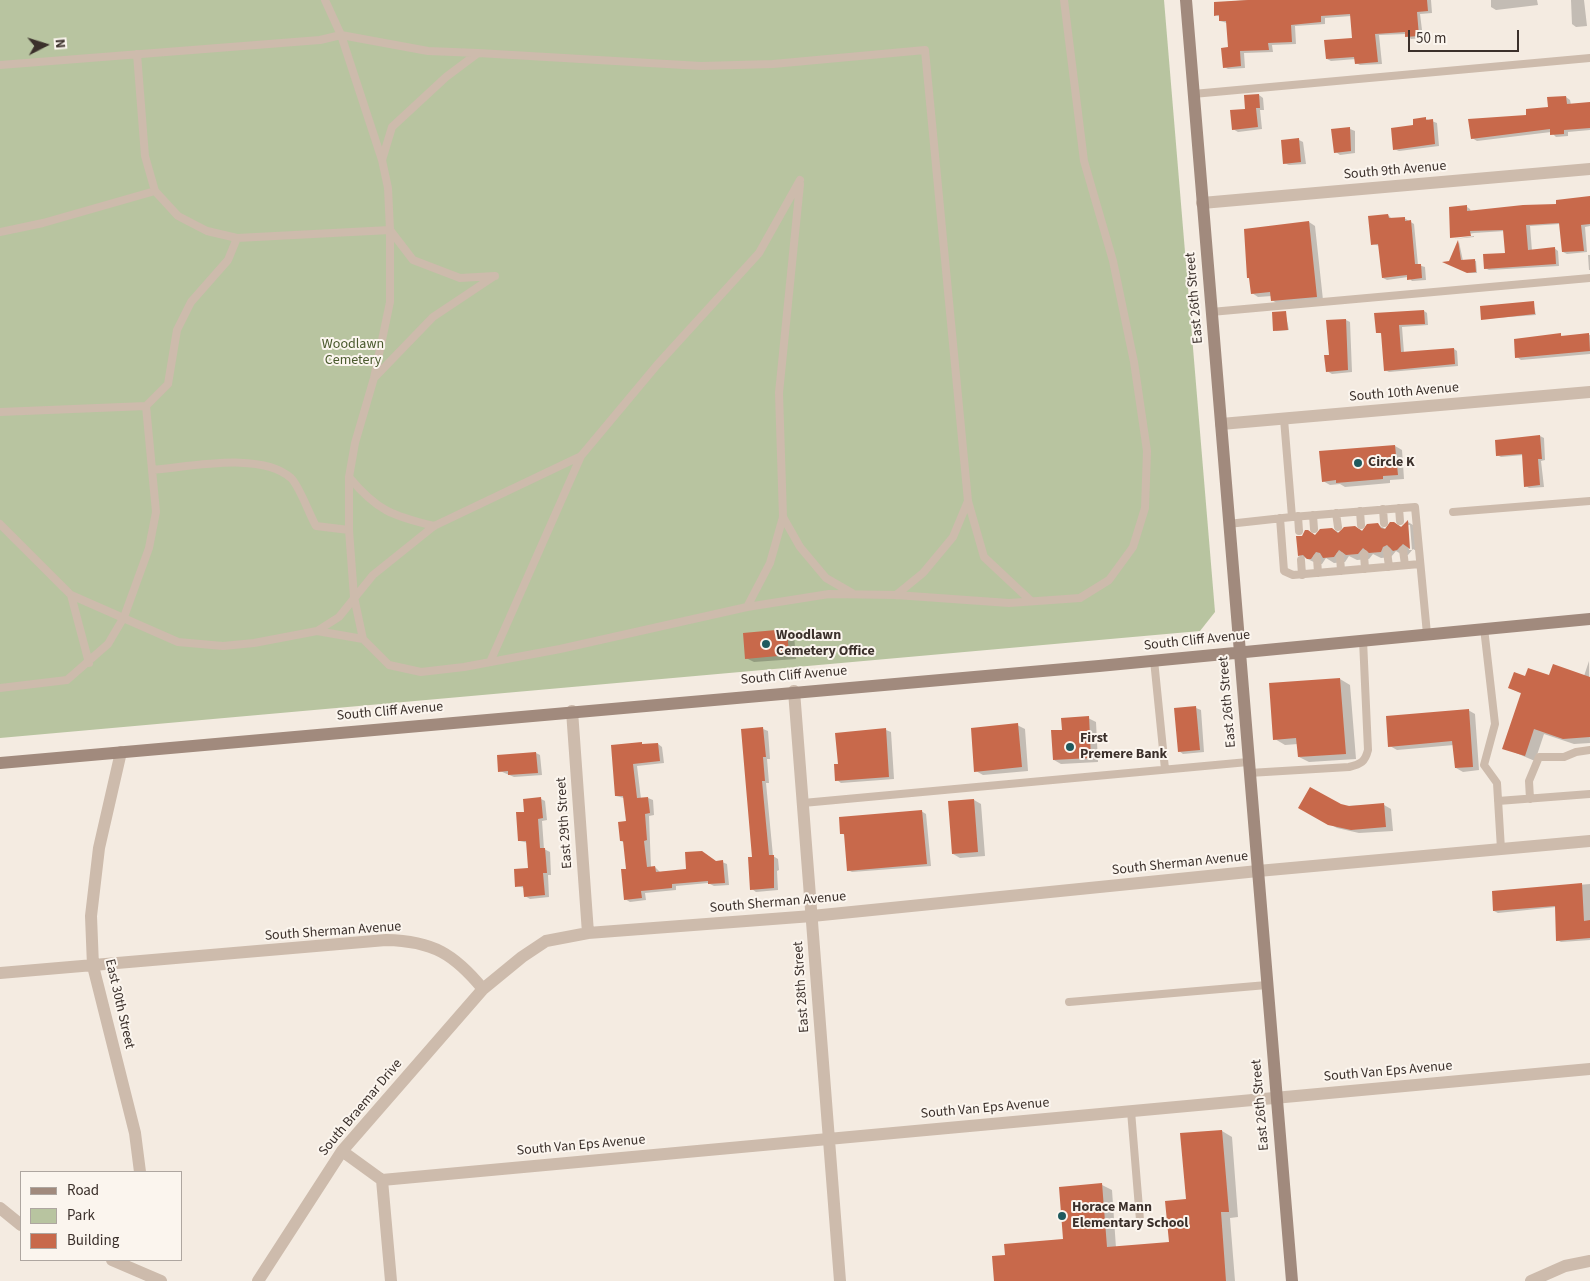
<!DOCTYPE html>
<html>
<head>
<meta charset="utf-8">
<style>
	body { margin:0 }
	#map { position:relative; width:1590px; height:1281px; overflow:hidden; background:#f4ebe1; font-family:"Source Sans 3",sans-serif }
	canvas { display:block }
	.legend { position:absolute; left:20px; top:1171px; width:162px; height:90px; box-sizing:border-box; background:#fbf5ee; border:1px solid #aea6a0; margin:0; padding:6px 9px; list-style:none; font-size:15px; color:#3b302b }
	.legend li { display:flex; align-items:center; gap:10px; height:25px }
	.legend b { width:25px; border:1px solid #aea6a0 }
	.north { position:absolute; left:20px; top:20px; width:50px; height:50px; -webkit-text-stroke:4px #fbf5ee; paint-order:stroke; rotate:85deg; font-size:14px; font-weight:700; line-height:20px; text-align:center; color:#3b302b }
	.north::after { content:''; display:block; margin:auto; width:18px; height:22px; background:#3b302b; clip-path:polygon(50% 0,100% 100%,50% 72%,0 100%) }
	.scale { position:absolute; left:1408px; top:30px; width:111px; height:22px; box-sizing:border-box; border:2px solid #3b302b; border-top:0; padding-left:6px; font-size:15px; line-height:18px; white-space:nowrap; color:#3b302b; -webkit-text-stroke:4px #fbf5ee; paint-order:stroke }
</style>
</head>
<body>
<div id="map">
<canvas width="1590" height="1281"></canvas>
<ul class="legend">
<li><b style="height:6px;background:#a18a7d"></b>Road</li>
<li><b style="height:14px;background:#b8c4a0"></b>Park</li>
<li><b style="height:14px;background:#c8694b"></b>Building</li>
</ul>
<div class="north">N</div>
<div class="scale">50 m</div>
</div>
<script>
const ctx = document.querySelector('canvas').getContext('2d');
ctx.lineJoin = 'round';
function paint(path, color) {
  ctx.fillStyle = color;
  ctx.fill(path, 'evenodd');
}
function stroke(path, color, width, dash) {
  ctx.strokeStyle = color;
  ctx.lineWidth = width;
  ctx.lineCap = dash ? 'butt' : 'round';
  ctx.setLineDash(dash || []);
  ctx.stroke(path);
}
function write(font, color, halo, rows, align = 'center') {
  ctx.font = font + ' "Source Sans 3",sans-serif';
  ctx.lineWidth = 4;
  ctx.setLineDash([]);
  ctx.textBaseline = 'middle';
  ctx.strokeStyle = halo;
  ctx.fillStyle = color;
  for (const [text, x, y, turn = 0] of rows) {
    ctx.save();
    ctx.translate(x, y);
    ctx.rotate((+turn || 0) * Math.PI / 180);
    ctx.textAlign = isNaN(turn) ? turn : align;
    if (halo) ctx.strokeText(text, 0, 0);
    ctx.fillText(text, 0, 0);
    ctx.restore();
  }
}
paint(new Path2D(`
	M0 0H1164L1215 612 1200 631 0 738Z`), '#b8c4a0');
paint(new Path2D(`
	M1246 0H1431L1432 13 1420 14 1423 38 1411 39 1406 34 1379 35 1382 64 1360 65 1356 63V59L1331 61 1327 59 1353 39 1351 16 1325 18V24L1295 26 1296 44 1272 45 1273 52 1244 53 1245 68 1228 69 1224 67 1230 49 1227 23 1220 21V17L1216 15 1215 3Z
	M1491 0H1537L1538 5 1496 10 1491 7Z
	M1571 0H1584L1587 26 1576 27 1572 24Z
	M1259 95 1263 98 1264 110H1260L1262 129 1238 132 1233 129Z
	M1566 97 1570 100 1571 105 1590 103V130L1568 132V136L1556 137 1551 132 1477 141 1472 138 1549 108Z
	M1426 119 1437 123 1439 146 1399 151 1394 149 1415 126Z
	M1350 129 1355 131V153L1340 155 1336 152Z
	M1299 140 1303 142 1306 164 1289 165 1284 163Z
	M1590 197V226L1585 227 1587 252 1567 254 1563 252 1560 224 1530 226 1532 251 1554 248 1558 251 1559 266 1489 270 1485 268 1507 254 1505 231 1474 233 1451 237 1467 207 1470 209 1471 212 1558 205Z
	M1388 215 1392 219 1404 218 1414 224 1418 265 1425 267 1426 280 1412 281 1408 277 1387 280 1383 278 1380 246 1372 244Z
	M1309 222 1315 226 1323 300 1278 304 1272 300V296L1258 297 1252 293Z
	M1474 236V237L1454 239Z
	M1459 242 1463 261H1476L1477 273H1470L1446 263 1450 262Z
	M1588 255H1590V270H1589Z
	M1533 302 1536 315 1482 319Z
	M1424 311 1427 313 1428 325 1402 327 1404 353 1454 349 1457 351 1458 366 1389 372 1385 370 1383 334 1377 332Z
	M1285 312 1289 330 1276 331 1275 330Z
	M1346 320 1350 322 1352 372 1332 374 1327 371 1331 356Z
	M1560 335 1564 337 1590 335V354L1521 360 1517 357Z
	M1540 436 1544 438 1545 460 1541 461 1544 487 1529 488 1526 486 1524 455 1501 457 1497 455Z
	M1395 446 1402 450 1404 479 1390 480V483L1345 487 1340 484 1330 485 1323 481Z
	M1408 522 1418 528 1420 553 1413 549 1408 555 1404 556 1396 551 1391 557 1381 558 1373 554 1369 559 1357 560 1349 556 1345 562 1334 563 1326 558 1322 564H1318L1299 555 1316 535 1332 529 1340 533 1355 527 1363 531 1378 525 1386 529 1394 523 1402 527ZM1407 525H1410L1412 550H1409Z
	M787 630 794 635 796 659 754 662 746 658Z
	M1589 661 1590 743 1574 744 1544 734 1535 761 1504 748 1522 694 1510 688 1526 678 1584 676Z
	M1340 679 1350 685 1356 759 1309 762 1299 757 1298 744 1285 745 1275 739 1270 684Z
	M1196 708 1201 710 1204 752 1183 754 1179 751Z
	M1468 710 1475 714 1479 770 1463 772 1456 768 1454 745 1397 750 1390 746Z
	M1088 718 1096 722 1098 762 1061 764 1054 760Z
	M1017 725 1025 729 1028 771 983 775 976 771Z
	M763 729 768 731 770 759H767L769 783H766L773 856 778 859 779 870 777 871 778 890 756 892 752 889 753 858 743 730Z
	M886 730 891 732 894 779 841 783 837 780 839 765Z
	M658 744 662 747 664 763 637 766 641 799 648 798 653 800 654 815 649 816 651 868 655 867 660 872 687 870 722 862 727 864 729 885 714 886 708 883 676 886V890L645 893 646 900 630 902 625 899 627 870 625 843 621 841 627 822 624 798 616 796 613 746Z
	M536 753 540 755 542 775 514 777 500 771Z
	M541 799 545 801 547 820 542 821 544 849 550 852 551 875H548L549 897 530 899 525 896V888L516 886 530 869 528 843 520 841 525 813Z
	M974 800 981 804 985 856 960 858 953 854 950 802Z
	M1384 805 1391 809 1393 831 1359 833 1337 828 1300 807Z
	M921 811 926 814 931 866 852 872 848 870 845 835 841 833Z
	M1590 884V940L1561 942 1557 940 1556 907 1498 913 1494 911 1493 892Z
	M1222 1131 1232 1137 1238 1217 1230 1218 1235 1281H995L1007 1256 1065 1240 1102 1185 1112 1190 1116 1248 1170 1244 1187 1200 1182 1134Z`), '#0003');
paint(new Path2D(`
	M1248 0H1427L1428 11 1417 12 1419 36 1405 37V32L1375 34 1378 62 1355 64 1354 57 1326 59 1324 40 1352 38 1350 14 1321 16V22L1291 25 1292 42 1268 43 1269 50 1240 51 1241 66 1223 68 1221 48 1228 47 1226 21H1219V15L1214 16V2Z
	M1259 94 1260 108H1256L1258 127 1232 130 1230 110 1245 109 1244 95Z
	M1566 96 1567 104 1590 102V128L1564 130V134L1550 135V129L1471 139 1468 119 1526 115V109L1548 107 1547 97Z
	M1426 117V120L1433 119 1435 144 1393 150 1391 128 1413 125V119Z
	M1350 127 1351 151 1334 153 1331 129Z
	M1299 138 1301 162 1283 164 1281 140Z
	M1590 196V224L1581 225 1584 251 1562 252 1559 223 1526 225 1528 250 1555 247 1556 264 1484 269 1483 254 1505 253 1503 230 1470 231 1471 236 1450 238 1449 207 1467 205V211L1523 205 1556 204V200Z
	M1388 214 1389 218 1405 217V221L1411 220 1415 264H1421L1422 278 1407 280V275L1382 278 1378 244 1371 245 1368 216Z
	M1309 221 1317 297 1271 301 1270 292 1251 294 1249 278H1247L1244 229Z
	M1458 240 1461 260 1475 259 1476 272 1467 273 1442 262 1449 261Z
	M1534 301 1535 314 1481 320 1480 306Z
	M1424 310 1425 324 1399 325 1401 352 1454 348 1455 364 1384 371 1381 333H1376L1374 313Z
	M1286 311 1288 330 1273 331 1272 312Z
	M1346 319 1348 370 1326 372 1324 355H1329L1326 320Z
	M1561 333V336L1589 333 1590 351 1515 358 1514 339Z
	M1540 435 1542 459H1538L1540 485 1524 487 1522 454 1496 456 1495 440Z
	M1395 445 1398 475 1383 476V479L1336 483V480L1322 482 1319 451Z
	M1408 520 1410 549 1403 544 1397 550 1393 551 1387 545 1383 547 1381 552 1369 553 1363 548 1358 554 1346 555 1339 550 1334 557 1323 558 1320 553 1316 552 1311 559H1307L1303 555 1298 556 1296 536H1302L1305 530H1308L1315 535 1320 529 1332 528 1338 533 1344 527 1355 526 1362 531 1367 524 1378 523 1381 528 1385 529 1390 522H1394L1401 527Z
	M787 629 789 655 745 659 743 633Z
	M1553 664 1590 677V737L1563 739 1534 729 1525 756 1502 749 1521 693 1508 688 1514 672 1525 676 1528 668 1549 675Z
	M1340 678 1346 754 1298 757 1296 738 1273 740 1269 683Z
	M1196 706 1200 750 1178 752 1174 708Z
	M1469 709 1473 767 1455 768 1452 741 1388 747 1386 716Z
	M1089 716 1091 758 1053 760 1051 730H1062L1061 718Z
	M1018 723 1022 767 974 772 971 728Z
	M763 727 766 757H763L765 781H762L769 855H774V888L750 890 748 857H752L741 729Z
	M886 728 889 777 835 781 834 764H838L835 733Z
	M642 742V744L658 743 660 761 633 764 637 798 648 797 650 813 645 814 647 840 644 841 647 867 655 866 656 872 686 869 685 852 702 851 716 861 723 860 725 883 708 884V881L672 884V888L641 891 642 898 624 900 621 869H626L623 841H620L618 822 626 821 623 796H615L611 745Z
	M536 752 538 773 508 775V771L498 772 497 755Z
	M1310 787 1341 804 1349 806 1384 803 1386 827 1351 830 1328 825 1298 808Z
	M541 797 543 818 538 819 540 848H545L547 873H543L545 895 524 897 523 886 515 887 514 869 528 868 526 841H518L516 812H524L523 799Z
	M974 799 978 852 952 854 948 801Z
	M922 810 927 864 847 871 844 834H840L839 817Z
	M1582 883 1584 921 1590 920V938L1556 941 1555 906 1493 911 1492 891Z
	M1222 1130 1229 1212H1221L1226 1281H994L992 1256 1005 1255 1004 1244 1063 1239 1059 1187 1102 1183 1107 1247 1169 1242 1165 1201 1186 1199 1180 1133Z`), '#c8694b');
stroke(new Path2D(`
	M325 0 341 35 382 160 388 188 390 230V302L374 378 355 443 349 477V530L354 597 363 639
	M137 54 145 156 155 191 178 216 207 231 237 238 390 230 413 260 460 278 495 276
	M0 65 320 40 341 35 428 51 478 53
	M1193 94 1590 58
	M382 160 392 127 446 77 478 53 701 66 773 64 925 50 968 501 953 537 923 573 896 595
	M0 232 43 223 155 191
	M1211 312 1590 278
	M375 377 433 317 493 277
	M0 412 146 406
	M152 470C190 467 261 451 291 478 300 487 309 514 316 526L349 530
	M349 477C377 511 393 516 434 526
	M968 501 984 557 1031 601
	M1399 508 1400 521
	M1383 509 1384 523
	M1360 511 1361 525
	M1453 512 1590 501
	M1336 513 1338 527
	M1313 515 1314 529
	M1298 516 1299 531
	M783 517 800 547 826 578 852 593
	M1292 517 1415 507 1427 634
	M1280 518 1284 571 1293 575 1420 564
	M0 524 71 595 178 642 223 646 254 643 317 631 363 639 389 665 421 672 464 667 560 649 747 607 829 594 896 595 1009 603 1080 598 1109 580 1133 547 1145 508 1147 451 1134 362 1113 261 1084 161 1064 0
	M1228 524 1292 517 1284 419
	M1403 550 1405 565
	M1387 551 1389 567
	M1364 554 1365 569
	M1340 556 1341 571
	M1317 558 1318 573
	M1301 560 1302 575
	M71 595 89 663
	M747 607 770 563 783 517 779 393 800 184
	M1484 628 1495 724 1484 765 1497 783 1501 849
	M317 631 339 617 373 575 434 526 581 456
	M1154 660 1165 769
	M490 662 581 456 657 365 759 253 800 180
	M0 688 67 680 108 644 124 617 149 548 156 512 146 406 168 384 177 330 191 302 228 260 237 238
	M1249 773 1349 767C1361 764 1365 762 1368 750L1363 640
	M1530 799 1529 781 1539 757H1564L1576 752 1590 750
	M1498 801 1590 794
	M803 803 1248 762
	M1069 1002 1267 985
	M1131 1111 1140 1220`), '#cdbbac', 8);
stroke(new Path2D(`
	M1202 203 1590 169
	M1221 424 1590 392
	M794 691 840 1281
	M572 711 588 933
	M121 752 99 848 91 916 93 966 135 1133 140 1172
	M0 973 386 940C433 941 454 954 483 989
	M342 1151 382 1180 391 1281
	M382 1180 1590 1069
	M0 1208 21 1225
	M112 1260 161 1281
	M258 1281 342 1151 483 989 522 957 546 941 588 933 812 916 1258 871 1590 841
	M1531 1281 1565 1266 1590 1261`), '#cdbbac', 12);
stroke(new Path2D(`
	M1186 0 1292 1281
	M0 763 1099 666 1590 619`), '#a18a7d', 12);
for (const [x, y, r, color] of [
	[1358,463,5,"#1f5a5e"],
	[766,644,5,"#1f5a5e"],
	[1070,747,5,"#1f5a5e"],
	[1062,1216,5,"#1f5a5e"]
]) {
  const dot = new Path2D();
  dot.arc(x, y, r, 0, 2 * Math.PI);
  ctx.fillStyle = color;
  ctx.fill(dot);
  stroke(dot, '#fbf5ee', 2);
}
write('14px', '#3b302b', '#fbf5ee', [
	["South 9th Avenue",1395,171,-5],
	["East 26th Street",1195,298,-95],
	["South 10th Avenue",1404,393,-5],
	["South Cliff Avenue",1197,641,-6],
	["South Cliff Avenue",794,676,-5],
	["East 26th Street",1228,702,-95],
	["South Cliff Avenue",390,712,-5],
	["East 29th Street",565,823,-94],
	["South Sherman Avenue",1180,864,-6],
	["South Sherman Avenue",778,903,-5],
	["South Sherman Avenue",333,932,-4],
	["East 28th Street",802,987,-94],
	["East 30th Street",119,1004,77],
	["South Van Eps Avenue",1388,1072,-5],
	["East 26th Street",1261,1105,-95],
	["South Braemar Drive",361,1108,-50],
	["South Van Eps Avenue",985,1109,-5],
	["South Van Eps Avenue",581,1146,-5]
]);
write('14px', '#4a5a2e', '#fbf5ee', [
	["Woodlawn",353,345],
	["Cemetery",353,361]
]);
write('bold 14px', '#3b302b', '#fbf5ee', [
	["Circle K",1368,463],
	["Woodlawn",776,636],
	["Cemetery Office",776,652],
	["First",1080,739],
	["Premere Bank",1080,755],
	["Horace Mann",1072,1208],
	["Elementary School",1072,1224]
], 'left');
</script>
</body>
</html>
